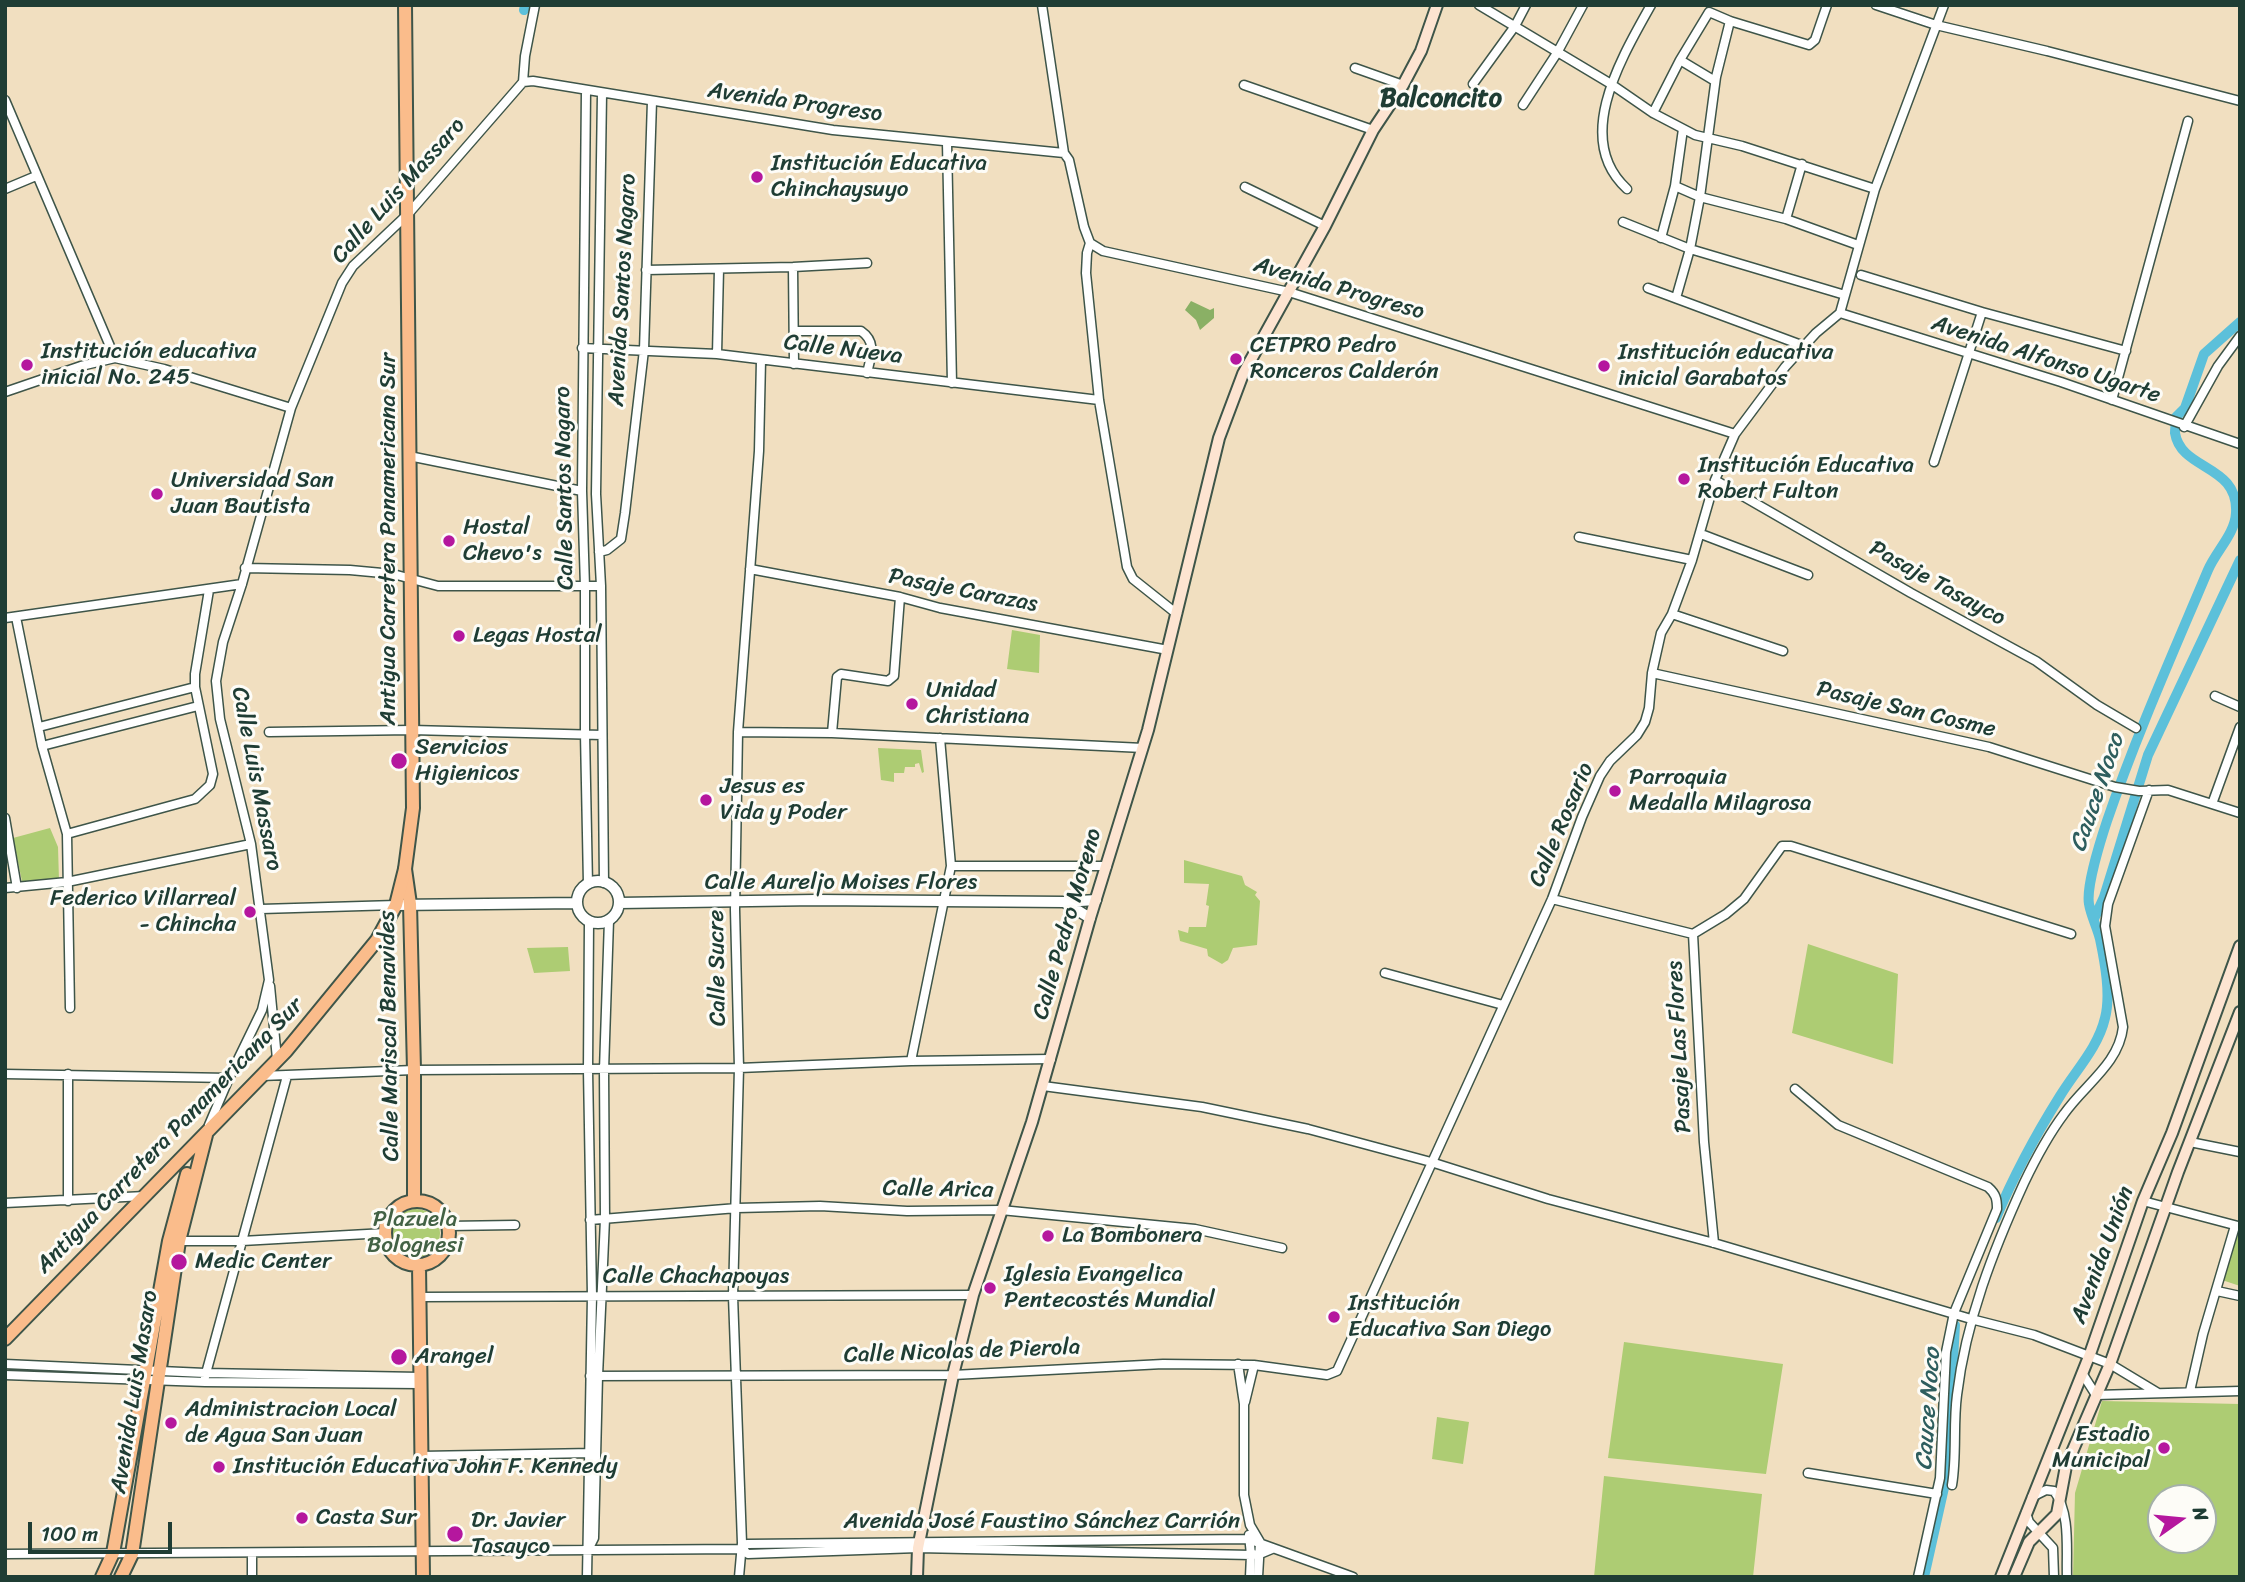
<!DOCTYPE html>
<html>
<head>
<meta charset="utf-8">
<style>
	body { margin:0 }
	#map { position:relative; width:2245px; height:1582px; overflow:hidden; background:#f1dfc0; font-family:Sriracha,sans-serif }
	canvas { display:block }
	.frame { position:absolute; inset:0; border:7px solid #1f3d34; pointer-events:none }
	.north { position:absolute; left:2147px; top:1484px; width:70px; height:70px; box-sizing:border-box; background:#fdfcf7; border:2px solid #a4b0a9; border-radius:50%; rotate:75deg; font-size:19px; font-weight:700; line-height:28px; text-align:center; color:#1f3d34 }
	.north::after { content:''; display:block; margin:auto; width:24px; height:32px; background:#b5179e; clip-path:polygon(50% 0,100% 100%,50% 72%,0 100%) }
	.scale { position:absolute; left:28px; top:1522px; width:144px; height:32px; box-sizing:border-box; border:4px solid #1f3d34; border-top:0; padding-left:9px; font-size:21px; line-height:24px; white-space:nowrap; color:#1f3d34; -webkit-text-stroke:5px #fdfcf7; paint-order:stroke }
</style>
</head>
<body>
<div id="map">
<canvas width="2245" height="1582"></canvas>
<div class="frame"></div>
<div class="north">N</div>
<div class="scale">100 m</div>
</div>
<script>
const ctx = document.querySelector('canvas').getContext('2d');
ctx.lineJoin = 'round';
function paint(path, color) {
  ctx.fillStyle = color;
  ctx.fill(path, 'evenodd');
}
function stroke(path, color, width, dash) {
  ctx.strokeStyle = color;
  ctx.lineWidth = width;
  ctx.lineCap = dash ? 'butt' : 'round';
  ctx.setLineDash(dash || []);
  ctx.stroke(path);
}
function write(font, color, halo, rows, align = 'center') {
  ctx.font = font + ' Sriracha,sans-serif';
  ctx.lineWidth = 6;
  ctx.setLineDash([]);
  ctx.textBaseline = 'middle';
  ctx.strokeStyle = halo;
  ctx.fillStyle = color;
  for (const [text, x, y, turn = 0] of rows) {
    ctx.save();
    ctx.translate(x, y);
    ctx.rotate((+turn || 0) * Math.PI / 180);
    ctx.textAlign = isNaN(turn) ? turn : align;
    if (halo) ctx.strokeText(text, 0, 0);
    ctx.fillText(text, 0, 0);
    ctx.restore();
  }
}
paint(new Path2D(`
	M1012 630 1040 635 1039 673 1007 669Z
	M878 748 921 750 924 772 922 773 919 763 915 764V767H905L904 773H894V782L881 780Z
	M50 828 58 847 59 880 23 886 13 838Z
	M1184 860 1242 876 1245 885 1257 892 1255 895 1260 901 1257 945 1233 948 1228 960 1222 964 1208 956 1207 949 1180 941 1178 930 1188 933 1189 927H1206L1209 906 1206 905 1209 884 1184 883Z
	M1808 944 1898 974 1893 1064 1792 1033Z
	M568 947 570 971 534 973 527 948Z
	M392 1233a24 24 0 1 1 48 0a24 24 0 1 1-48 0Z
	M2235 1233 2240 1234V1286L2222 1280Z
	M1624 1342 1783 1364 1766 1474 1608 1458Z
	M2102 1401 2240 1404V1577H2073L2075 1493ZM2161 1498H2203V1540H2161Z
	M1437 1417 1469 1422 1463 1464 1432 1459Z
	M1604 1476 1762 1494 1753 1577H1594Z`), '#adcc73');
paint(new Path2D(`
	M1191 301 1210 310 1214 308V318L1200 330 1196 320 1185 310Z`), '#8ab065');
stroke(new Path2D(`
	M524 10 525 5
	M2094 919 2104 897 2148 755 2240 560
	M1996 1218C2014 1175 2035 1136 2060 1096 2075 1071 2098 1048 2105 1018 2111 995 2105 963 2100 939 2097 927 2091 916 2089 904 2086 887 2101 839 2107 821 2136 736 2173 653 2208 570 2216 551 2235 534 2236 513 2239 464 2181 471 2175 433 2175 429 2176 422 2176 417L2185 408 2204 354 2240 322
	M1924 1577 1950 1461 1952 1378 1955 1325`), '#5cc0da', 10);
const minor = new Path2D(`
	M1042 5 1064 153 1069 160 1084 227 1090 243
	M1479 5 1611 84 1653 113 1695 135 1742 146 1875 189
	M1876 5 1936 25 2047 51 2240 101
	M1680 60 1715 81
	M1355 68 1403 85
	M523 82 533 81 833 130 1064 153
	M1473 84 1515 26 1526 5
	M1244 85 1373 130
	M586 91 582 491 585 587V734L588 884
	M602 94 596 494 601 586 604 883
	M5 100 115 358
	M1523 105 1557 53 1583 5
	M1653 113 1680 60 1709 12 1730 21 1809 45 1815 40 1827 5
	M947 143 952 383
	M1675 186 1700 197 1786 219 1858 245
	M1245 187 1325 226
	M5 189 36 176
	M1627 189C1572 139 1622 57 1651 5
	M1786 219 1802 164
	M1623 222 1690 249 1845 295
	M1661 238 1675 186 1683 129
	M1090 243 1103 251 1289 292 1735 434
	M1090 243 1087 253 1086 273 1099 400 1127 567 1133 579 1177 614
	M793 267 794 364
	M646 270 793 267 867 263
	M1861 275 1982 312 2126 351
	M1648 288 1804 346
	M1676 298 1690 249 1700 197 1716 77 1730 21
	M1840 313 2061 382 2240 444
	M1840 313 1875 189 1944 5
	M795 331H861C877 342 871 356 867 373
	M582 348 717 354 1099 400
	M717 354 719 269
	M5 392 81 366 115 358 164 369 291 408
	M2112 400 2188 121
	M2184 427 2218 366 2240 336
	M409 456 582 491
	M1934 462 1982 312
	M1715 480 1911 593 2036 661 2097 705 2136 728
	M1701 534 1808 575
	M1579 537 1692 560
	M599 552 607 550 621 539 625 513 644 350 652 101
	M245 568 350 570 393 574 438 586H601
	M750 569 900 597 940 608 1168 650
	M1672 614 1783 651
	M16 617 42 746 67 834 70 1008
	M5 618 242 584
	M1652 673 1989 747 2115 787 2139 791 2168 790 2240 813
	M2215 696 2240 707
	M39 727 195 687
	M269 732 412 730 602 735
	M738 732 832 733 1143 748
	M832 733 837 677 841 674 888 681 894 676 900 597
	M42 746 198 706
	M2212 804 2240 727
	M5 818 17 888
	M67 834 195 799 210 785 213 774 195 687V674L209 590
	M951 866H1107
	M5 888 67 882 251 844
	M1552 899 1693 934
	M261 909 396 905
	M1385 973 1503 1005
	M270 986 277 1059
	M911 1061 951 866 940 738
	M5 1074 229 1078
	M68 1074V1201
	M261 1076 414 1070 739 1068 911 1061 1051 1059
	M1043 1086 1202 1107 1308 1129 1431 1162 1548 1199 1714 1243 1971 1319 2034 1335 2110 1364 2158 1393
	M1795 1089 1838 1125 1988 1187C1996 1194 1997 1199 1997 1209L1954 1313 1946 1352 1940 1478 1918 1577
	M209 1125 229 1078 262 1010 269 980 251 844 220 719 216 681 223 642 242 584 291 408 342 283 353 266 409 213 523 82 525 56 535 5
	M2190 1142 2240 1152
	M2143 1201 2238 1226
	M5 1203 145 1196
	M590 1220 737 1208 820 1206 907 1211 1001 1210 1195 1229 1282 1248
	M448 1226 515 1225
	M175 1241H242L385 1233
	M1714 1243 1704 1142 1693 934 1726 914 1744 899 1782 846H1791L2071 934
	M2217 1291 2240 1296
	M419 1297 973 1295
	M5 1364 205 1373 420 1377
	M1238 1364 1244 1404V1495L1250 1525 1260 1542 1258 1577
	M2082 1373 2096 1395 2240 1391
	M5 1375 205 1382 420 1384
	M590 1376 953 1375 1163 1364 1254 1365 1327 1375 1337 1371 1552 899 1582 817 1600 776 1610 761 1637 735 1645 722 1649 708 1652 673 1661 633 1672 614 1692 560 1715 480 1735 434 1785 367 1816 333 1840 313
	M205 1377 287 1076
	M2190 1391 2203 1334 2235 1226
	M1245 1402 1254 1365
	M421 1456 593 1453
	M1808 1473 1937 1494
	M1952 1485C1957 1455 1953 1425 1957 1395 1966 1320 1993 1251 2024 1183 2035 1160 2049 1134 2064 1114 2084 1085 2119 1064 2123 1027L2105 926 2108 904 2149 790
	M2032 1497 2046 1490 2054 1491C2071 1513 2066 1551 2067 1577
	M2026 1513 2029 1522 2053 1548 2054 1577
	M1249 1535 1251 1555 1250 1577
	M742 1549 747 1544 1248 1539 1353 1577
	M588 1550 594 1538 598 1376 605 1219 604 1070 609 920
	M252 1553V1577
	M5 1554 742 1549 748 1554 918 1548 1251 1555 1260 1554 1272 1549
	M587 1577 592 1296 588 1070 589 922
	M739 1577 742 1543 733 1296 739 1068 735 910 738 732 759 451 761 360`);
const tertiary = new Path2D(`
	M577 902a21 21 0 1 1 42 0a21 21 0 1 1-42 0Z
	M1064 902 1090 918
	M619 903 816 900 1064 902 1096 900
	M396 905 577 903`);
const secondary = new Path2D(`
	M917 1577 918 1548 953 1375 973 1295 1032 1122 1090 918 1148 730 1219 438 1243 374 1325 226 1373 130 1403 85 1421 51 1437 5
	M2001 1577 2090 1354 2143 1201 2172 1133 2240 946
	M2014 1577 2029 1542 2057 1514 2066 1466 2110 1364 2178 1172 2240 1012`);
const primary = new Path2D(`
	M405 869 410 904 414 1070V1201
	M385 1233a32 32 0 1 1 64 0a32 32 0 1 1-64 0Z
	M419 1265 423 1577`);
const trunk = new Path2D(`
	M5 1339 286 1051 377 940 396 905 405 869 413 808 405 5
	M102 1577 113 1553 169 1241 187 1174
	M121 1577 132 1554 179 1241 206 1135`);
stroke(minor, '#3e5549', 11);
stroke(tertiary, '#3e5549', 13);
stroke(secondary, '#3e5549', 14);
stroke(primary, '#3e5549', 16);
stroke(trunk, '#3e5549', 16);
stroke(minor, '#fff', 8);
stroke(tertiary, '#fff', 10);
stroke(secondary, '#fde4d1', 10);
stroke(primary, '#fabc8b', 12);
stroke(trunk, '#fabc8b', 12);
for (const [x, y, r, color] of [
	[757,177,7,"#b5179e"],
	[1236,359,7,"#b5179e"],
	[27,365,7,"#b5179e"],
	[1604,366,7,"#b5179e"],
	[1684,479,7,"#b5179e"],
	[157,494,7,"#b5179e"],
	[449,541,7,"#b5179e"],
	[459,636,7,"#b5179e"],
	[912,704,7,"#b5179e"],
	[399,761,9,"#b5179e"],
	[1615,791,7,"#b5179e"],
	[706,800,7,"#b5179e"],
	[250,912,7,"#b5179e"],
	[1048,1236,7,"#b5179e"],
	[179,1262,9,"#b5179e"],
	[990,1288,7,"#b5179e"],
	[1334,1317,7,"#b5179e"],
	[399,1357,9,"#b5179e"],
	[171,1423,7,"#b5179e"],
	[2164,1448,7,"#b5179e"],
	[219,1467,7,"#b5179e"],
	[302,1518,7,"#b5179e"],
	[455,1534,9,"#b5179e"]
]) {
  const dot = new Path2D();
  dot.arc(x, y, r, 0, 2 * Math.PI);
  ctx.fillStyle = color;
  ctx.fill(dot);
  stroke(dot, '#fdfcf7', 2.5);
}
write('23px', '#1f3d34', '#fdfcf7', [
	["Avenida Progreso",795,103,8],
	["Calle Luis Massaro",399,191,-48],
	["Avenida Progreso",1339,289,16],
	["Avenida Santos Nagaro",623,290,-87],
	["Calle Nueva",843,350,7],
	["Avenida Alfonso Ugarte",2046,360,18],
	["Calle Santos Nagaro",565,488,-91],
	["Antigua Carretera Panamericana Sur",389,539,-90],
	["Pasaje Tasayco",1937,584,29],
	["Pasaje Carazas",963,591,11],
	["Pasaje San Cosme",1906,710,13],
	["Calle Luis Massaro",256,779,79],
	["Calle Rosario",1562,825,-67],
	["Calle Aureljo Moises Flores",841,883],
	["Calle Pedro Moreno",1068,924,-74],
	["Calle Sucre",718,968,-91],
	["Calle Mariscal Benavides",390,1036,-91],
	["Pasaje Las Flores",1680,1047,-93],
	["Antigua Carretera Panamericana Sur",170,1136,-46],
	["Calle Arica",938,1190,1],
	["Avenida Unión",2103,1255,-70],
	["Calle Chachapoyas",696,1277],
	["Calle Nicolas de Pierola",962,1352,-2],
	["Avenida Luis Masaro",135,1392,-81],
	["Avenida José Faustino Sánchez Carrión",1042,1522]
]);
write('23px', '#1f3d34', '#fdfcf7', [
	["Institución Educativa",771,164],
	["Chinchaysuyo",771,190],
	["CETPRO Pedro",1250,346],
	["Ronceros Calderón",1250,372],
	["Institución educativa",41,352],
	["inicial No. 245",41,378],
	["Institución educativa",1618,353],
	["inicial Garabatos",1618,379],
	["Institución Educativa",1698,466],
	["Robert Fulton",1698,492],
	["Universidad San",171,481],
	["Juan Bautista",171,507],
	["Hostal",463,528],
	["Chevo's",463,554],
	["Legas Hostal",473,636],
	["Unidad",926,691],
	["Christiana",926,717],
	["Servicios",415,748],
	["Higienicos",415,774],
	["Parroquia",1629,778],
	["Medalla Milagrosa",1629,804],
	["Jesus es",720,787],
	["Vida y Poder",720,813],
	["Federico Villarreal",236,899,"right"],
	["- Chincha",236,925,"right"],
	["La Bombonera",1062,1236],
	["Medic Center",195,1262],
	["Iglesia Evangelica",1004,1275],
	["Pentecostés Mundial",1004,1301],
	["Institución",1348,1304],
	["Educativa San Diego",1348,1330],
	["Arangel",415,1357],
	["Administracion Local",185,1410],
	["de Agua San Juan",185,1436],
	["Estadio",2150,1435,"right"],
	["Municipal",2150,1461,"right"],
	["Institución Educativa John F. Kennedy",233,1467],
	["Casta Sur",316,1518],
	["Dr. Javier",471,1521],
	["Tasayco",471,1547]
], 'left');
write('23px', '#426144', '#fdfcf7', [
	["Plazuela",415,1220],
	["Bolognesi",415,1246]
]);
write('italic 24px', '#2e5e5e', '#fdfcf7', [
	["Cauce Noco",2098,793,-71],
	["Cauce Noco",1929,1409,-86]
]);
write('bold 26px', '#1f3d34', '#fdfcf7', [
	["Balconcito",1441,99]
]);
</script>
</body>
</html>
